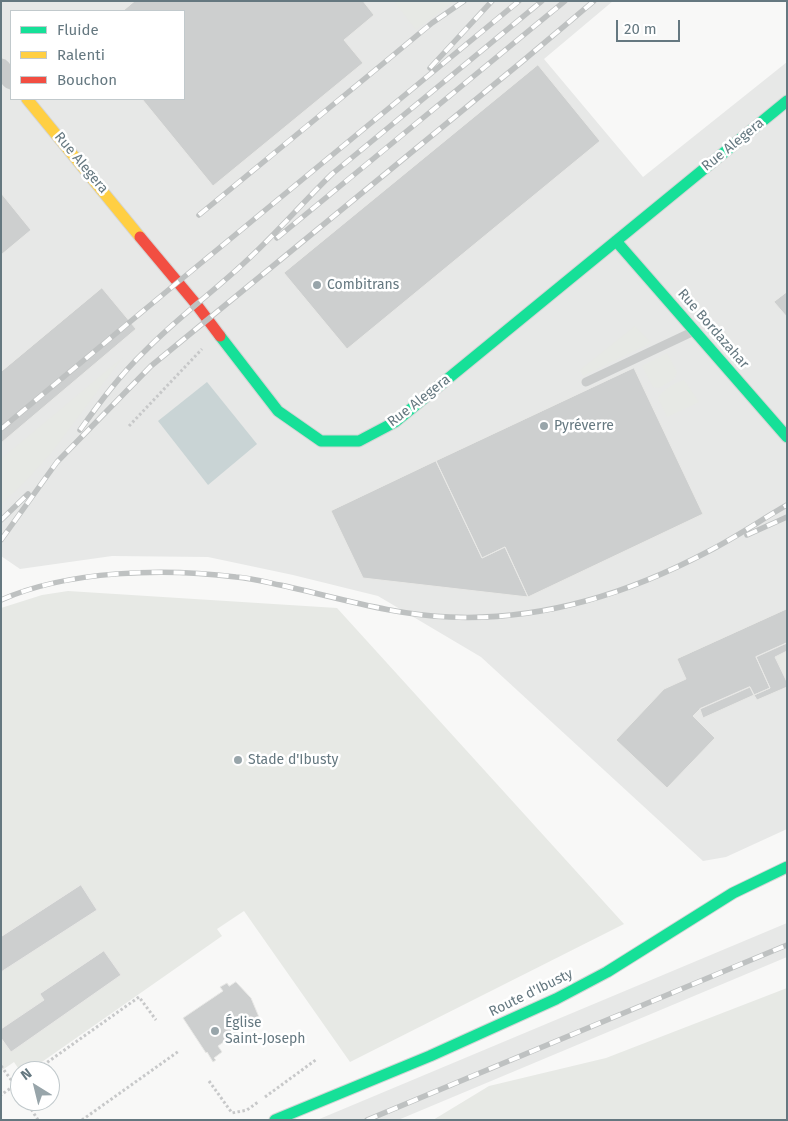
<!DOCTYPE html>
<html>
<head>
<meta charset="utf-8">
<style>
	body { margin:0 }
	#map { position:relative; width:788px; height:1121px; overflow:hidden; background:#f8f8f7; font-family:"Fira Sans",sans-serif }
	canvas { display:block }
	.frame { position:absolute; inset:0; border:2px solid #657880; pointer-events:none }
	.legend { position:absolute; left:10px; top:10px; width:175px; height:90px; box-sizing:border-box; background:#fff; border:1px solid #c1c9cc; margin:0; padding:6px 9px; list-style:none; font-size:15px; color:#657880 }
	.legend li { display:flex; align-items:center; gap:10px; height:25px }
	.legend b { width:25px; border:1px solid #c1c9cc }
	.north { position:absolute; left:10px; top:1061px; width:50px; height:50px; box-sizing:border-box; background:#fff; border:1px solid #c1c9cc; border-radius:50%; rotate:324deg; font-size:14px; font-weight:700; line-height:20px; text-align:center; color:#657880 }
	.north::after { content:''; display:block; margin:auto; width:18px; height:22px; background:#98a5aa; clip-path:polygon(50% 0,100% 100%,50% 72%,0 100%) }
	.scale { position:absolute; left:616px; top:20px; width:64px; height:22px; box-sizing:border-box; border:2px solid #657880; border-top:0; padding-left:6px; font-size:15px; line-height:18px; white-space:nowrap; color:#657880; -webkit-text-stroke:4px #fff; paint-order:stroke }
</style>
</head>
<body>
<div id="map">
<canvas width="788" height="1121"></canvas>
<div class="frame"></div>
<ul class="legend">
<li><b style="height:6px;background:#16e098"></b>Fluide</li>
<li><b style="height:6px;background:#ffcf43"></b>Ralenti</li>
<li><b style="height:6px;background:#f24e42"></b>Bouchon</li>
</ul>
<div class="north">N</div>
<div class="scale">20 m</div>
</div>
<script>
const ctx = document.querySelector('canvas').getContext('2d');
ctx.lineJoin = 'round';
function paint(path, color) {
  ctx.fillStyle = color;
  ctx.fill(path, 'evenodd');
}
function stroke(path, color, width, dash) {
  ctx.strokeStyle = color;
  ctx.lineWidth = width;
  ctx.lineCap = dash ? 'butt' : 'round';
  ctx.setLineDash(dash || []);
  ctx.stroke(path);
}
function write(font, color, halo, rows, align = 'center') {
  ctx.font = font + ' "Fira Sans",sans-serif';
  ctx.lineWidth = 5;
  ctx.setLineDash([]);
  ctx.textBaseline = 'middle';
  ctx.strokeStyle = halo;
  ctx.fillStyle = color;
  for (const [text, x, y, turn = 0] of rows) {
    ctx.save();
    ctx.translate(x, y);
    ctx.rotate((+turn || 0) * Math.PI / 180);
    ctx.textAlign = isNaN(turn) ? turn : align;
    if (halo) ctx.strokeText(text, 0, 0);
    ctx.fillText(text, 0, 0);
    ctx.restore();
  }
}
paint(new Path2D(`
	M1 1H613L544 59 643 177 787 62V829L726 857 703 861 481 657 378 596 293 575 208 557 112 556 20 569 1 556ZM11 11H184V99H11Z
	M787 923V957L398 1120H317Z`), '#e7e8e7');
paint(new Path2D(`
	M394 1H454L416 30Z
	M635 326 651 343 583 376 580 370Z
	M667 353 677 372 674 379 659 388 653 387 642 366Z
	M123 357 52 452 24 483 1 504V459Z
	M684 380 699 402 667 417 658 398C664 389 674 383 684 380Z
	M68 591 337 608 624 924 350 1062 244 911 217 929 222 936 29 1071H20L14 1062 1 1071V608L42 595Z
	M787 651V682L775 657Z
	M787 988V1120H433L489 1086 606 1058Z`), '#e7e9e5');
paint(new Path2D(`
	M207 382 257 444 208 485 158 421Z`), '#c9d4d5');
const building = new Path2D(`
	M135 1H363L374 15 344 40 363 63 213 186 142 99H184V11H123Z
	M538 65 600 141 347 349 284 273Z
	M1 193 31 230 1 255Z
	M102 288 136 329 1 443V372Z
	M787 292V317L774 302Z
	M634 368 703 514 528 597 505 547 482 558 436 461Z
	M436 461 482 558 505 547 528 597 363 578 331 511Z
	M787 609V643L756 657 770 688 754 695 750 687 700 709 693 716 715 738 667 788 616 740 664 689 686 679 677 659Z
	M787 643V651L775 657 787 682V687L757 700 754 695 770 688 756 657Z
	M750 687 754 695 703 718 700 709Z
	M81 885 97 910 1 972V937Z
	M104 951 121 975 11 1052 1 1038V1029L44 1000 40 994Z
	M236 982 251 998 259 1017 218 1046 222 1052 214 1058 216 1060 213 1062 207 1052 206 1053 183 1018 223 991 220 987 227 983 229 986Z`);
paint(building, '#cdcfcf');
stroke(building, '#e8e8e6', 1);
const fast = new Path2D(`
	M616 241 787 437
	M220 336 278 411 321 441H359L395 422 787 101
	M275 1120 430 1056 556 999 607 972 733 893 787 867`);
const slow = new Path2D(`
	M27 99 140 237`);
const jam = new Path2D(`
	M140 237 196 304 220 336`);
stroke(fast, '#d3d4d4', 13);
stroke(slow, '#d3d4d4', 13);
stroke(jam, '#d3d4d4', 13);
stroke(new Path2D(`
	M129 426 202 349
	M1 1066 15 1085 1 1095
	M35 1071 139 997 156 1020
	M209 1081 232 1113 247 1110 258 1102
	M20 1082 15 1085 20 1093
	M265 1097 317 1059
	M26 1101 38 1120
	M82 1120 179 1051`), '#c7c8c9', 3, [2.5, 2.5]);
stroke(new Path2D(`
	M586 382 692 332`), '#c9cbcb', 9);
stroke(new Path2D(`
	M1 68 11 80`), '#c9cbcb', 19);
stroke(fast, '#16e098', 11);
stroke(slow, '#ffcf43', 11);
stroke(jam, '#f24e42', 11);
const rail = new Path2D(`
	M430 68 492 1
	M199 215 391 57 432 23 464 1
	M277 238 565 1
	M1 429 178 282 519 1
	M80 430C100 402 120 375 145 351 176 319 212 293 244 263 275 235 302 203 332 174L542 1
	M1 520 28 494
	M747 535 787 517
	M1 540 57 462 151 366 524 60 594 1
	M1 600C68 570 165 568 236 577 251 578 266 582 280 585 336 597 392 615 450 617 542 621 628 594 709 551 736 537 761 520 787 505
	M367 1120 787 945`);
stroke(rail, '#bec1c1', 5.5);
stroke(rail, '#fff', 4, [11]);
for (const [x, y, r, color] of [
	[317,285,5,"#98a5aa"],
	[544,426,5,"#98a5aa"],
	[238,760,5,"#98a5aa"],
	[215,1031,5,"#98a5aa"]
]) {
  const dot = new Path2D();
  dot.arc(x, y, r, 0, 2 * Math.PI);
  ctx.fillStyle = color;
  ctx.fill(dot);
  stroke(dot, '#fff', 2);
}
write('14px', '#657880', '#fff', [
	["Rue Alegera",733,145,-39],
	["Rue Alegera",81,163,50],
	["Rue Bordazahar",713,329,49],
	["Rue Alegera",419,401,-38],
	["Route d'Ibusty",531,993,-26]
]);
write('14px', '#657880', '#fff', [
	["Combitrans",327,285],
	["Pyréverre",554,426],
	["Stade d'Ibusty",248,760],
	["Église",225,1023],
	["Saint-Joseph",225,1039]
], 'left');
</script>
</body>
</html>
